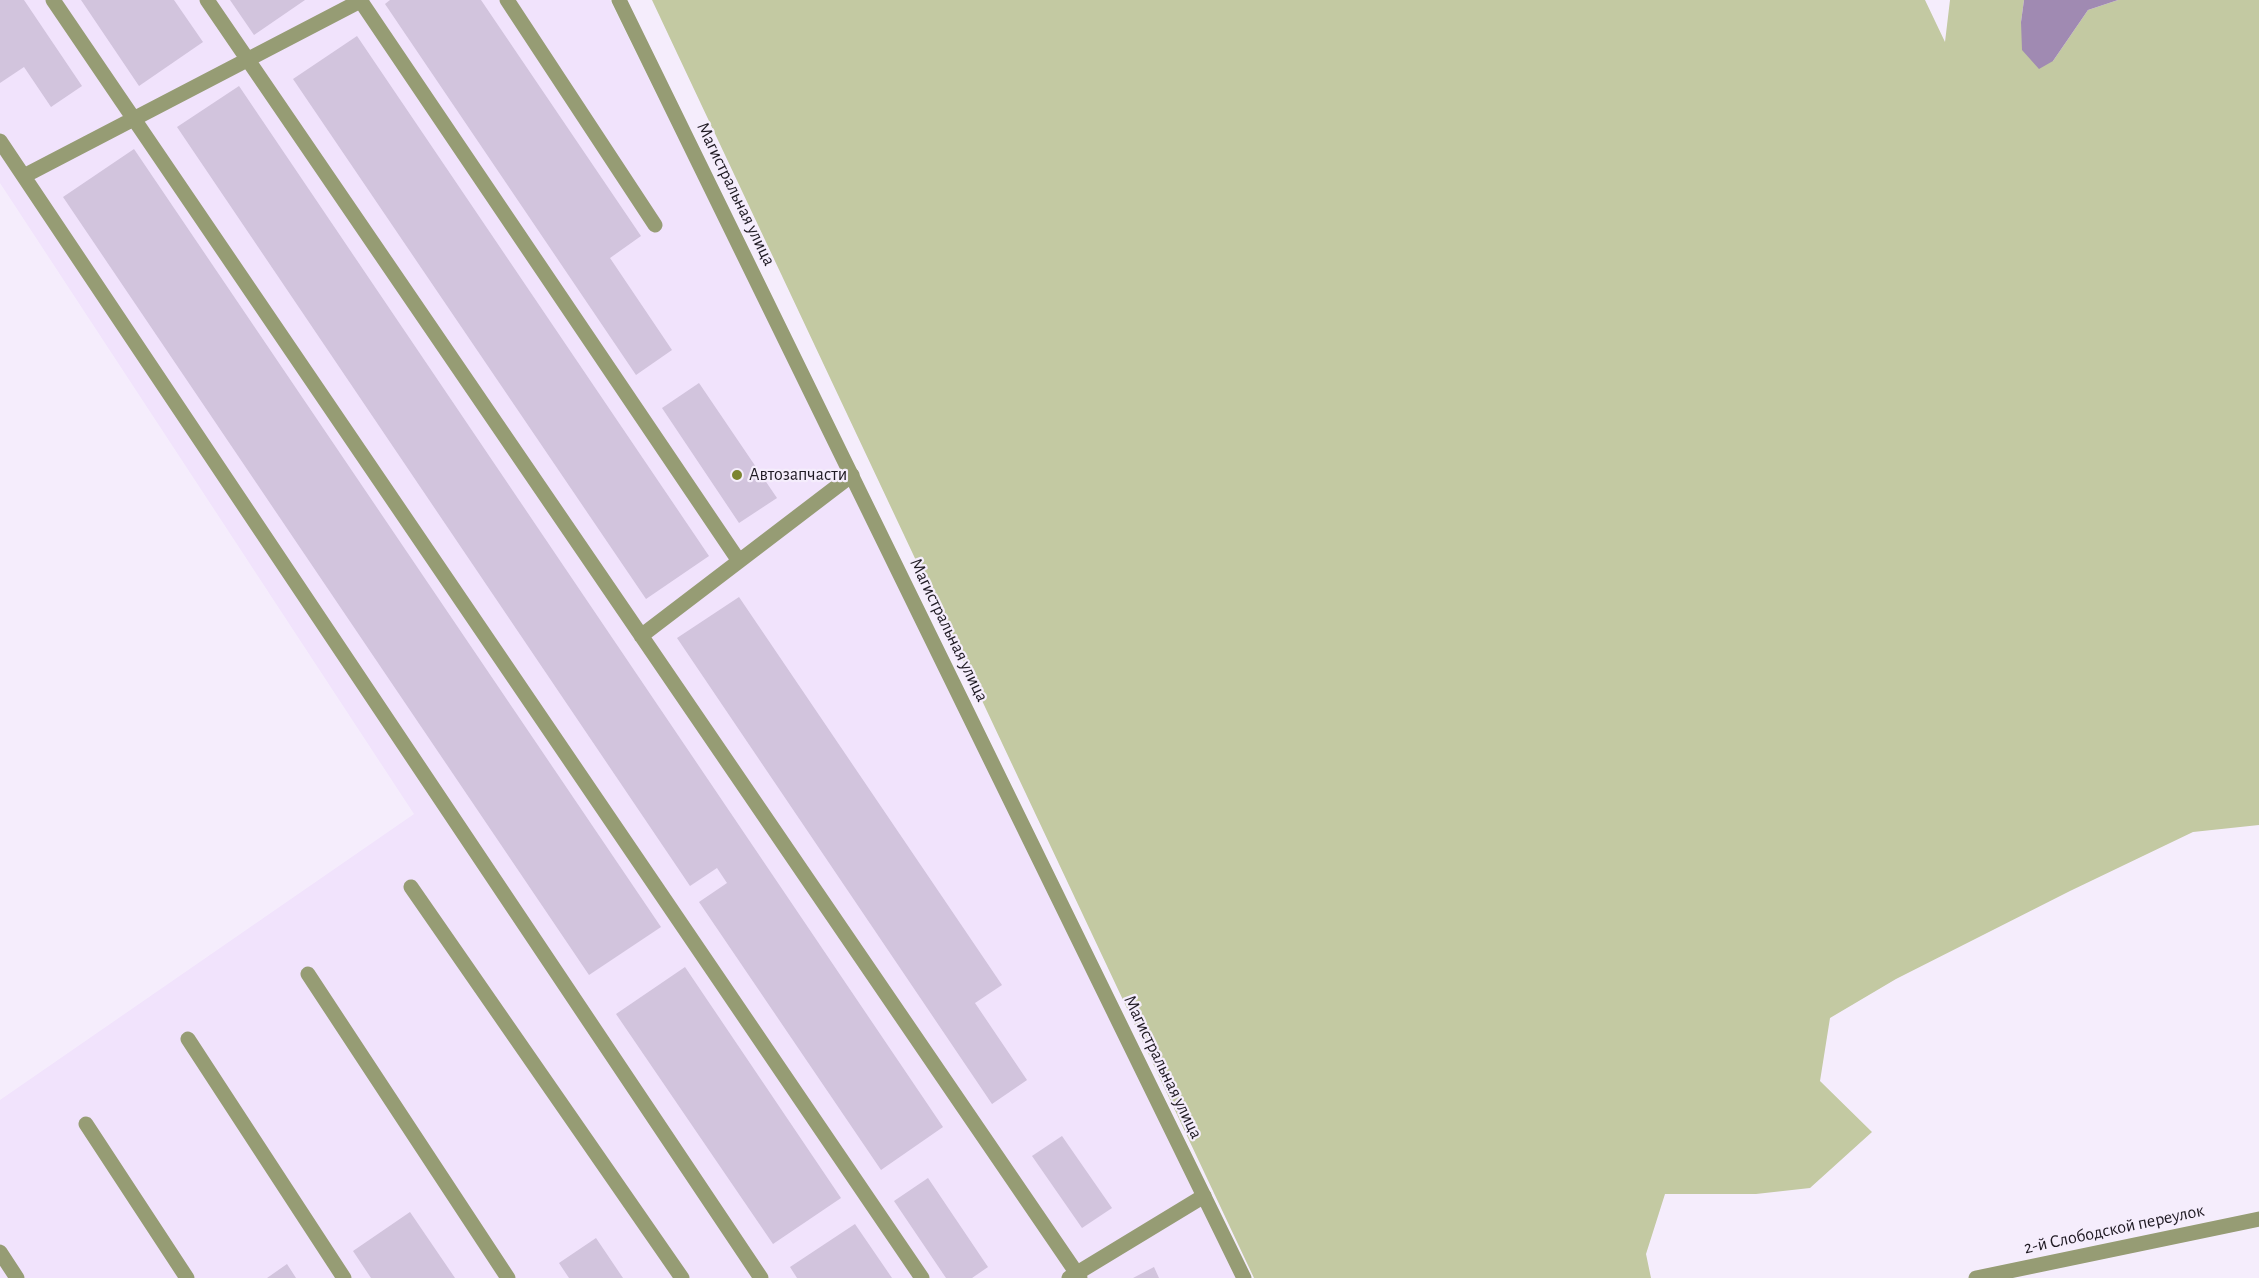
<!DOCTYPE html>
<html>
<head>
<meta charset="utf-8">
<style>
	body { margin:0 }
	canvas { display:block; background:#f5edfc }
</style>
</head>
<body>
<canvas width="2259" height="1278"></canvas>
<script>
const ctx = document.querySelector('canvas').getContext('2d');
ctx.lineJoin = 'round';
function paint(path, color) {
  ctx.fillStyle = color;
  ctx.fill(path, 'evenodd');
}
function stroke(path, color, width, dash) {
  ctx.strokeStyle = color;
  ctx.lineWidth = width;
  ctx.lineCap = dash ? 'butt' : 'round';
  ctx.setLineDash(dash || []);
  ctx.stroke(path);
}
function write(font, color, halo, rows, align = 'center') {
  ctx.font = font + ' "Alegreya Sans",sans-serif';
  ctx.lineWidth = 4.5;
  ctx.setLineDash([]);
  ctx.textBaseline = 'middle';
  ctx.strokeStyle = halo;
  ctx.fillStyle = color;
  for (const [text, x, y, turn = 0] of rows) {
    ctx.save();
    ctx.translate(x, y);
    ctx.rotate((+turn || 0) * Math.PI / 180);
    ctx.textAlign = isNaN(turn) ? turn : align;
    if (halo) ctx.strokeText(text, 0, 0);
    ctx.fillText(text, 0, 0);
    ctx.restore();
  }
}
paint(new Path2D(`
	M0 0H610L1240 1278H0V1100L414 814 0 183Z`), '#f1e3fc');
paint(new Path2D(`
	M652 0H1925L1945 42 1950 0H2024L2021 22 2053 61 2088 10 2118 0H2259V825L2193 832 2070 891 1896 979 1830 1018 1820 1081 1872 1132 1810 1188 1756 1194H1665L1646 1254 1651 1278H1254Z`), '#c3c9a2');
paint(new Path2D(`
	M2024 0H2118L2088 10 2053 61 2039 69 2022 50 2021 22Z`), '#a08ab2');
paint(new Path2D(`
	M0 0H24L82 86 51 107 24 67 0 83Z
	M81 0H174L203 42 139 86Z
	M230 0H305L254 35Z
	M390 0H481L641 236 610 258 672 350 636 375 385 4Z
	M357 36 709 556 646 599 293 79Z
	M239 86 943 1127 881 1170 699 902 727 883 717 868 690 886 177 127Z
	M134 149 661 927 589 975 63 197Z
	M699 383 777 498 739 523 662 408Z
	M739 597 1002 985 975 1003 1027 1080 992 1104 677 638Z
	M685 967 841 1198 773 1244 616 1014Z
	M1062 1136 1112 1208 1082 1228 1032 1156Z
	M928 1178 988 1267 972 1278H946L894 1201Z
	M410 1212 455 1278H371L353 1251Z
	M855 1224 892 1278H797L790 1267Z
	M596 1238 623 1278H569L559 1263Z
	M287 1264 296 1278H267Z
	M1154 1267 1159 1278H1133Z`), '#d2c4dd');
stroke(new Path2D(`
	M53 0 922 1278
	M207 0 1080 1278
	M360 0 739 561
	M507 0 655 225
	M0 141 761 1278
	M24 176 362 0
	M641 636 852 475
	M411 887 682 1278
	M308 974 508 1278
	M188 1039 344 1278
	M86 1124 187 1278
	M0 1252 17 1278
	M1069 1278 1204 1196`), '#969c74', 15);
stroke(new Path2D(`
	M1976 1278 2259 1219`), '#969c74', 15);
stroke(new Path2D(`
	M619 0 1244 1278`), '#969c74', 15);
for (const [x, y, r, color] of [
	[737,475,6,"#7c8531"]
]) {
  const dot = new Path2D();
  dot.arc(x, y, r, 0, 2 * Math.PI);
  ctx.fillStyle = color;
  ctx.fill(dot);
  stroke(dot, '#f5edfc', 2);
}
write('18px', '#1f1a23', '#f5edfc', [
	["Магистральная улица",736,194,64],
	["Магистральная улица",949,630,64],
	["Магистральная улица",1163,1067,64],
	["2-й Слободской переулок",2114,1229,-12]
]);
write('18px', '#1f1a23', '#f5edfc', [
	["Автозапчасти",749,475]
], 'left');
</script>
</body>
</html>
